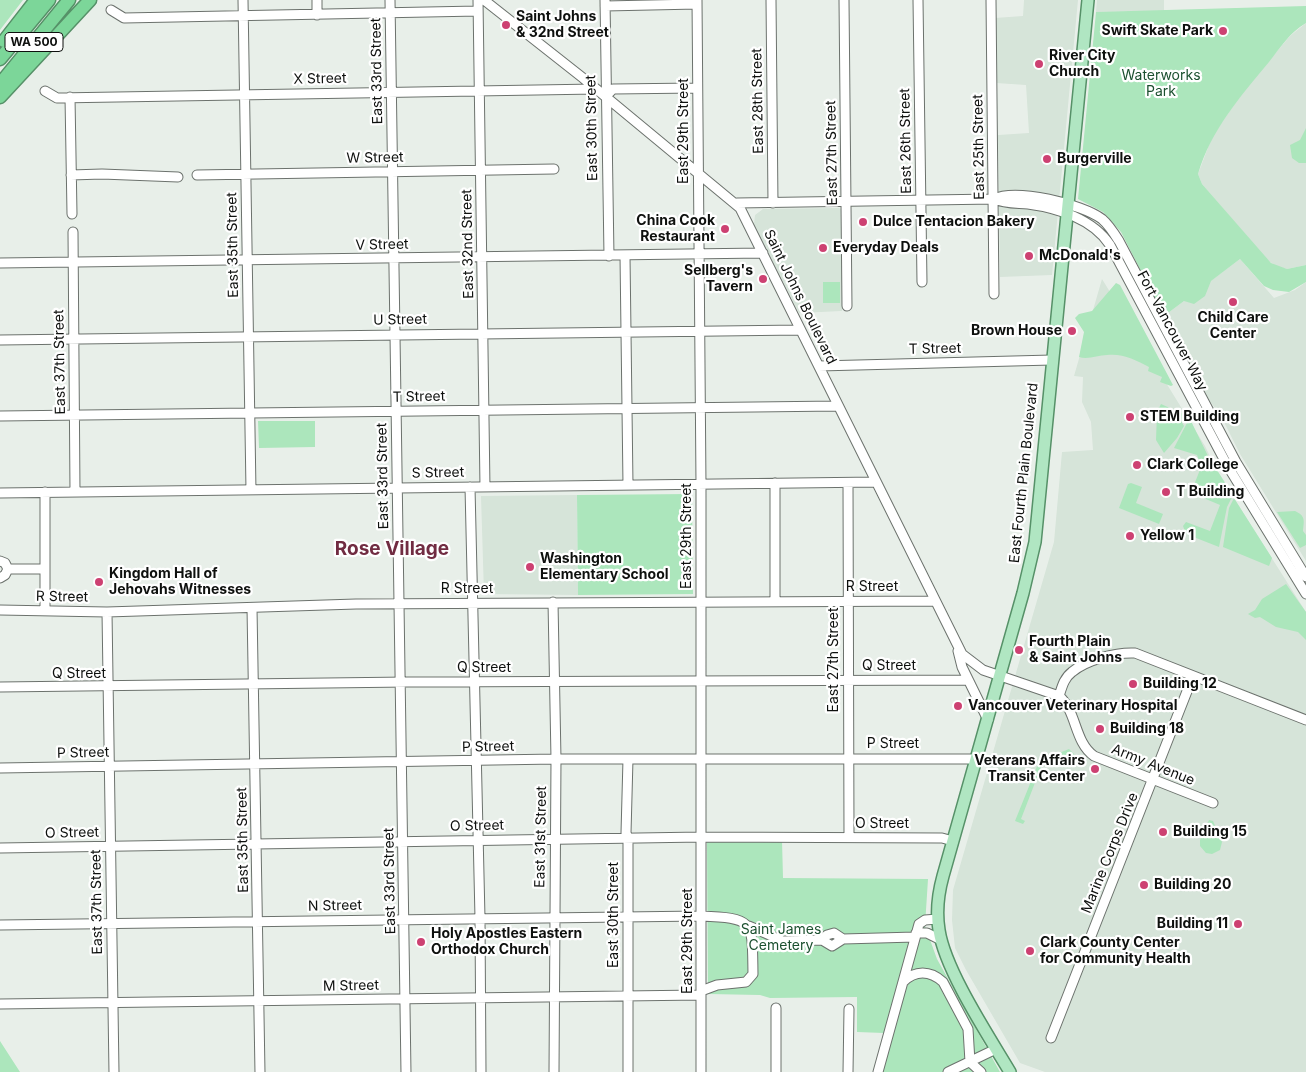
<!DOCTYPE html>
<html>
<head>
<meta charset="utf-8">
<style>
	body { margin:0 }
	canvas { display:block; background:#e8efe9 }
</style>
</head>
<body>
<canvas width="1306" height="1072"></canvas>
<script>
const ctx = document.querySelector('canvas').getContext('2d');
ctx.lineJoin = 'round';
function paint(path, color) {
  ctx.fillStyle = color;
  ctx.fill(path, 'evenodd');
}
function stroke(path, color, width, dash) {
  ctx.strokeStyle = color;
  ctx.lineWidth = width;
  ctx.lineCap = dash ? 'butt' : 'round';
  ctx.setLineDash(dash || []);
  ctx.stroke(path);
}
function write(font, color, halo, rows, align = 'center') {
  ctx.font = font + ' Inter,sans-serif';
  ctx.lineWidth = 4.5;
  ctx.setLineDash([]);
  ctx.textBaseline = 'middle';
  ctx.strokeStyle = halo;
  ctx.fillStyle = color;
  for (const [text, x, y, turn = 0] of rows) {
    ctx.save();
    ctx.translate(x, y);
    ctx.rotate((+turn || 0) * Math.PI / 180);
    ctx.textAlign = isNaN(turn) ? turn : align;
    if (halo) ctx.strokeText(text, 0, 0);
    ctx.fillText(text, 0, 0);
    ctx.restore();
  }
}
paint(new Path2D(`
	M1024 0H1078L1052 275 1000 277 998 135 1029 133 1026 85 996 83 995 18 1023 16Z
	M1097 0H1164V11L1096 12Z
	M1306 23V265L1287 269 1276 266 1266 259 1202 184 1198 174 1212 137 1245 89 1290 36Z
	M839 208 842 210V311L799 313 754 224 755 215 763 209Z
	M1240 259 1274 298 1295 290 1306 282V561L1240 454 1222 418 1205 394 1164 316Z
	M1102 279 1205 446 1219 475 1306 612V1072H1045L1020 1063 966 970 955 948 952 920 953 890 1054 542 1062 452 1093 450 1091 422 1082 402 1083 377 1074 376Z
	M577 495 578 595 484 594 481 496Z`), '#d6e4d9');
paint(new Path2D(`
	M0 0H23L0 30Z
	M1306 6V23C1290 32 1280 48 1269 62 1240 97 1211 130 1198 174L1202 184 1271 263 1287 269 1306 265V282L1289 292 1273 290 1264 286 1240 259 1211 281 1205 296 1194 304 1184 301 1164 316 1121 232 1103 212 1078 199 1096 12Z
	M1306 128V163H1299L1292 158 1290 145 1300 140Z
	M823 282H840V303H823Z
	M1116 283 1120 285 1173 385 1171 386 1160 382 1162 377 1148 371 1149 367C1136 360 1122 353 1107 355 1098 355 1088 360 1079 357L1084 332 1075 318 1079 314 1092 311Z
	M1161 404 1183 414 1181 421 1184 426 1177 438 1164 453 1156 440 1157 412Z
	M258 421H315V447L259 448Z
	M1188 421H1191L1208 456 1233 495 1227 507 1219 547 1186 534 1183 526 1186 522 1210 531 1220 505 1194 494 1192 490 1203 462 1199 460 1197 455 1174 448Z
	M1131 483 1142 487 1136 503 1163 514 1159 524 1119 508 1128 484Z
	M692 494 693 594 578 595 577 495Z
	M1234 498 1272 558 1269 566 1223 547 1229 508Z
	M1295 511C1306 516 1304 521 1303 531L1306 535V545L1300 548 1277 512Z
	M1286 584 1306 612V640L1298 632 1276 627 1260 617 1255 618 1248 614 1255 610 1262 599Z
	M1069 749 1083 763 1082 766 1056 756 1054 760 1050 759 1048 764 1043 762 1021 819 1025 821 1023 824 1015 821 1038 764 1044 759Z
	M1209 820 1213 821 1222 842 1220 850 1212 854 1206 853 1200 846V840Z
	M782 840 783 878 928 879 925 926 937 959 1000 1072H874L884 1033 857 1032V997L770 998 760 995 708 994 707 841Z
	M0 1041 20 1072H0Z`), '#ace6bc');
const minor = new Path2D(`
	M243 0 251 490
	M317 0V15
	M390 0 406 1072
	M478 0 485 487
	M484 0 583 78 740 208 962 654 983 670 1059 696C1077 711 1074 742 1094 756L1213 803
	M605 0 609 256
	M697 0 701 484V1072
	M771 0 773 203
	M844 0 847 306
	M918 0 922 282
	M991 0 994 294
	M605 6 697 4
	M111 10 124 18 478 11
	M45 91 57 98 596 89
	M606 96 613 89 697 88
	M70 97 72 214
	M71 175 102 174 178 177
	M197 175 554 169
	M994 199C1016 188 1082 204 1102 219 1109 225 1114 233 1119 241L1236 462 1306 577
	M737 203 994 199C1005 204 1016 203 1028 204 1058 208 1093 219 1110 245L1227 465 1306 594
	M73 232 75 492
	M625 256 628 485
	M0 263 763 253
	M0 340 800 330
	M819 366 1052 360
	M0 416 838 406
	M848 483 849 837
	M470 487 480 918 481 1072
	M0 493 876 482
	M0 561 5 563 8 569
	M8 569H45
	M0 578 5 575 8 569
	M775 601V483
	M553 602 556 759 554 1072
	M252 608 260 1072
	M0 610 107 612 356 604 934 601
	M45 611V492
	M107 612 114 1072
	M958 651 962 667 988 720
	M0 687 408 682 968 680
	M1059 696C1062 687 1064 678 1072 672 1086 660 1116 652 1135 653L1306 720
	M628 759 626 833 628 838V1072
	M0 768 556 759H977
	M0 848 702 837 942 838 953 841
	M0 925 701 916C756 918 752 922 753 974L746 982 717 985 701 991
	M749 926 783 941 822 940 832 946 843 939 915 937
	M916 933H927L941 940
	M822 940 827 935 834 933 843 939
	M903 982C915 970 930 970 943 982L968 1029 970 1062 981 1072
	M0 1004 701 995
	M1051 1038 1193 676
	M776 1072V1008
	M848 1072 849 1009
	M878 1072 919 924 925 920 938 919
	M948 1072 996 1049`);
const major = new Path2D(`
	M1010 1072C988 1035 945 970 939 930 936 912 938 894 943 876L1023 593 1035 542 1088 0`);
const highway = new Path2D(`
	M4 41 36 0
	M0 59 49 0
	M0 84 69 0
	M0 97 90 0`);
stroke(minor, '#6c726d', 11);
stroke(major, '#569168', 14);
stroke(highway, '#569168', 15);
stroke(minor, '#fff', 9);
stroke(major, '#b0e6c2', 11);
stroke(highway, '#7cd699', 12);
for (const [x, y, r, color] of [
	[506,25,5,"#cd4172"],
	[1223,31,5,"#cd4172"],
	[1039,64,5,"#cd4172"],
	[1047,159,5,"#cd4172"],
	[863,222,5,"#cd4172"],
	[725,229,5,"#cd4172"],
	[823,248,5,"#cd4172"],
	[1029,256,5,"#cd4172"],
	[763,279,5,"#cd4172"],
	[1233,302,5,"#cd4172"],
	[1072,331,5,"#cd4172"],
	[1130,417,5,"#cd4172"],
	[1137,465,5,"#cd4172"],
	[1166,492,5,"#cd4172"],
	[1130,536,5,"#cd4172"],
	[530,567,5,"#cd4172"],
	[99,582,5,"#cd4172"],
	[1019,650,5,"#cd4172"],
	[1133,684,5,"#cd4172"],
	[958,706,5,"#cd4172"],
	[1100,729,5,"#cd4172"],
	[1095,769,5,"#cd4172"],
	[1163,832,5,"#cd4172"],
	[1144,885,5,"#cd4172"],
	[1238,924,5,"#cd4172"],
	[421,942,5,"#cd4172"],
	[1030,951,5,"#cd4172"]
]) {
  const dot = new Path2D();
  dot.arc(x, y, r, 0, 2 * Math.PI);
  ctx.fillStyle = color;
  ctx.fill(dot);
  stroke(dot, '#fff', 2);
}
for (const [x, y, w] of [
	[34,42,58]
]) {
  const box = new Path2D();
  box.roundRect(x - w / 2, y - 9.5, w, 19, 4);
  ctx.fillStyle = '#fff';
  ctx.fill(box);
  stroke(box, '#0e100e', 1);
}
write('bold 12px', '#0e100e', null, [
	["WA 500",34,42]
]);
write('bold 14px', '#0e100e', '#fff', [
	["Saint Johns",516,17],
	["& 32nd Street",516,33],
	["Swift Skate Park",1213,31,"right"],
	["River City",1049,56],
	["Church",1049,72],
	["Burgerville",1057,159],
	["China Cook",715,221,"right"],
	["Restaurant",715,237,"right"],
	["Dulce Tentacion Bakery",873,222],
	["Everyday Deals",833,248],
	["McDonald's",1039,256],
	["Sellberg's",753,271,"right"],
	["Tavern",753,287,"right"],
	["Child Care",1233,318,"center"],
	["Center",1233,334,"center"],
	["Brown House",1062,331,"right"],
	["STEM Building",1140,417],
	["Clark College",1147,465],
	["T Building",1176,492],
	["Yellow 1",1140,536],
	["Washington",540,559],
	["Elementary School",540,575],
	["Kingdom Hall of",109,574],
	["Jehovahs Witnesses",109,590],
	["Fourth Plain",1029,642],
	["& Saint Johns",1029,658],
	["Building 12",1143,684],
	["Vancouver Veterinary Hospital",968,706],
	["Building 18",1110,729],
	["Veterans Affairs",1085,761,"right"],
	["Transit Center",1085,777,"right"],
	["Building 15",1173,832],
	["Building 20",1154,885],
	["Building 11",1228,924,"right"],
	["Holy Apostles Eastern",431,934],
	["Orthodox Church",431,950],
	["Clark County Center",1040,943],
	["for Community Health",1040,959]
], 'left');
write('14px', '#0e100e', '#fff', [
	["East 33rd Street",377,71,-91],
	["X Street",320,79,-1],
	["East 28th Street",758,101,-91],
	["East 30th Street",592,128,-91],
	["East 29th Street",684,131,-90],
	["East 26th Street",906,141,-91],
	["East 25th Street",979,147,-91],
	["East 27th Street",832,153,-91],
	["W Street",375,158,-1],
	["East 32nd Street",468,244,-91],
	["East 35th Street",233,245,-91],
	["V Street",382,245,-1],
	["Saint Johns Boulevard",800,297,64],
	["U Street",400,320,-1],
	["Fort Vancouver Way",1172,331,62],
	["T Street",935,349,-1],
	["East 37th Street",60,362,-91],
	["T Street",419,397,-1],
	["S Street",438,473,-1],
	["East Fourth Plain Boulevard",1024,473,-84],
	["East 33rd Street",383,476,-91],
	["East 29th Street",687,536,-90],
	["R Street",872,587],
	["R Street",467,589],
	["R Street",62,597,1],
	["East 27th Street",834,660,-90],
	["Q Street",889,666],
	["Q Street",484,668],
	["Q Street",79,674],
	["P Street",893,744],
	["P Street",488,747,-1],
	["P Street",83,753,-1],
	["Army Avenue",1153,765,22],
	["O Street",882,824],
	["O Street",477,826,-1],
	["O Street",72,833,-1],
	["East 31st Street",541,837,-89],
	["East 35th Street",243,840,-91],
	["Marine Corps Drive",1110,853,-68],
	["East 33rd Street",390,881,-91],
	["East 37th Street",97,902,-91],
	["N Street",335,906,-1],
	["East 30th Street",614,915,-90],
	["East 29th Street",688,941,-90],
	["M Street",351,986,-1]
]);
write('14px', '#1b502f', '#fff', [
	["Waterworks",1161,76],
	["Park",1161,92],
	["Saint James",781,930],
	["Cemetery",781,946]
]);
write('bold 19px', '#712c42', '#fff', [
	["Rose Village",392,549]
]);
</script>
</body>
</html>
